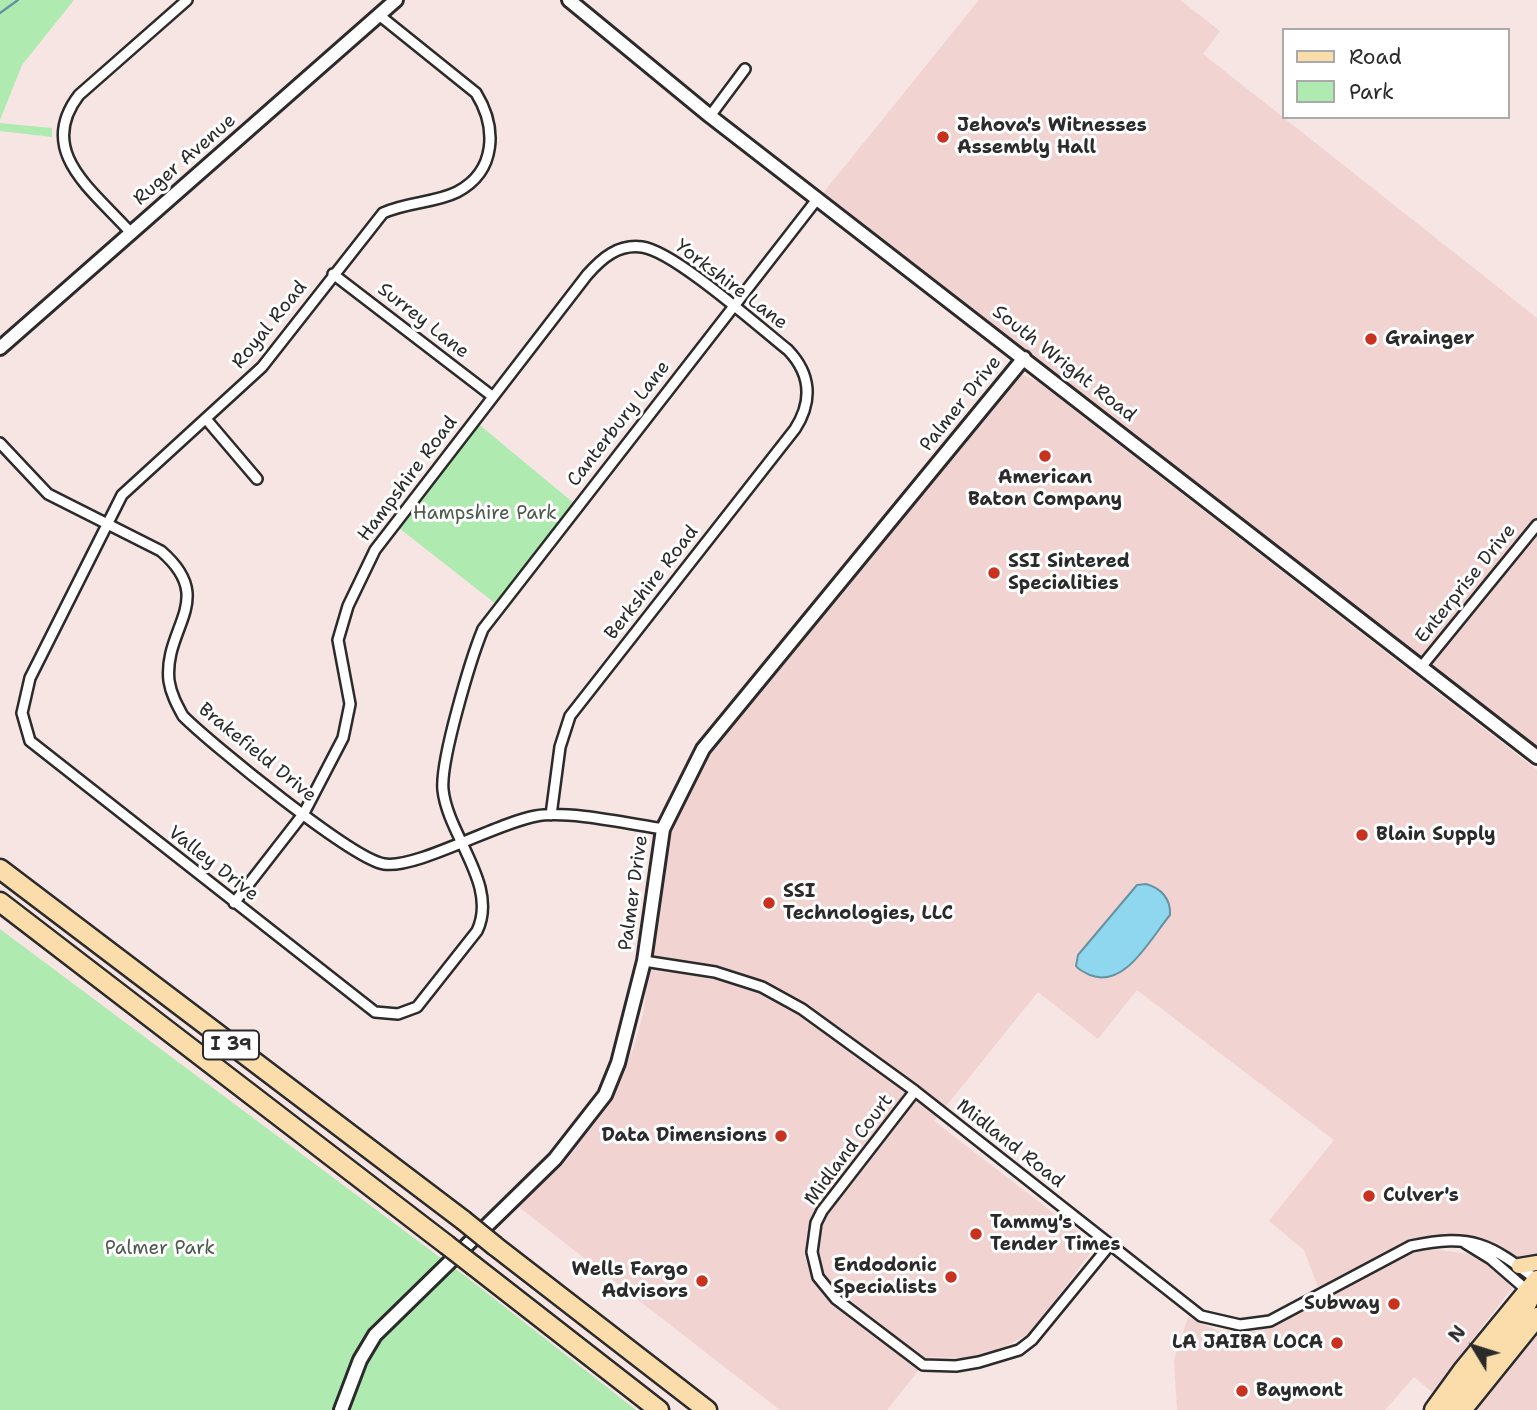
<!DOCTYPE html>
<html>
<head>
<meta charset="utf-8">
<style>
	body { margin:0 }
	#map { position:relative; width:1537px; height:1410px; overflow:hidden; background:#f7e5e4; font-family:"Shantell Sans",sans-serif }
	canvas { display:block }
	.legend { position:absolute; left:1282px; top:28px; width:228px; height:91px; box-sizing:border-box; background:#fff; border:2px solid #aaa; margin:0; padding:9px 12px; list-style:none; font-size:21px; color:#2b2b2b }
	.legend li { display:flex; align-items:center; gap:14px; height:35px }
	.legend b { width:35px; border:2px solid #aaa }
	.north { position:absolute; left:1439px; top:1312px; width:70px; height:70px; -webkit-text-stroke:5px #fff; paint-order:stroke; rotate:308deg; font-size:19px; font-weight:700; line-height:28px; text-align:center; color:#2b2b2b }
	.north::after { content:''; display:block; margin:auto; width:24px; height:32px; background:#2b2b2b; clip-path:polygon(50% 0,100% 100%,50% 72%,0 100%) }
</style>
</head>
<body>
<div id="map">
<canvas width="1537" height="1410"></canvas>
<ul class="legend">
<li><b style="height:9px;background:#faddab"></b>Road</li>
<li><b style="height:19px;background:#afebb1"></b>Park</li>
</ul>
<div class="north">N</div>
</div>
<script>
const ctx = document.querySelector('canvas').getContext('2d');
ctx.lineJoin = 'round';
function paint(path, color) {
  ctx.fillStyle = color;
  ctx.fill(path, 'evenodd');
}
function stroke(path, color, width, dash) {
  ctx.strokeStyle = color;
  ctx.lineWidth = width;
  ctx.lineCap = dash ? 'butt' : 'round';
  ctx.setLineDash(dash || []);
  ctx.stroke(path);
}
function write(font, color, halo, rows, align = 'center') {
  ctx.font = font + ' "Shantell Sans",sans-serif';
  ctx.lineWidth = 6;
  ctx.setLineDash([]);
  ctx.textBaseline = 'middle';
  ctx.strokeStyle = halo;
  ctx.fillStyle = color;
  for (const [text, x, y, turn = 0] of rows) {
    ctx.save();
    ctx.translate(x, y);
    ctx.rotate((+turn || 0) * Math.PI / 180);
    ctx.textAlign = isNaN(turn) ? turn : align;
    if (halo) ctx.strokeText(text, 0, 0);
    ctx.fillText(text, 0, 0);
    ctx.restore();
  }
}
paint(new Path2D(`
	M979 0H1180L1220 31 1203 54 1537 318V749L823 193Z
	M1021 374 1037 381 1537 770V1258L1528 1260 1515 1258 1469 1235H1430V1249L1471 1254 1501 1273 1512 1288 1432 1392 1414 1377 1385 1410H1177L1174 1360 1188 1317 1218 1331H1257L1323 1300 1304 1250 1269 1221 1334 1140 1137 990 1098 1039 1038 992 934 1121 1091 1242 1094 1248 1030 1334 995 1351 964 1358 929 1357 887 1410H780L516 1205 563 1159 603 1111 633 1050 643 1014 664 857 685 793 704 759Z
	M1537 1336V1410H1475L1490 1393Z`), '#f1d3d1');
paint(new Path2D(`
	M0 0H74L22 65 0 120Z
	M0 123 52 128V137L0 131Z
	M476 422 575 504 496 604 395 525Z
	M0 929 469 1279 636 1410H0Z`), '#afebb1');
const water = new Path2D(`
	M1146 884C1161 888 1171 899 1170 915 1150 939 1125 989 1090 975 1084 972 1080 971 1076 966L1078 955 1137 885Z`);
paint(water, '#8ed7ef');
stroke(water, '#6692a1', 2);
stroke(new Path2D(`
	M0 13 18 0`), '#6692a1', 2.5);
const street = new Path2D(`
	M379 15 476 93C497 127 497 171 457 192 435 203 406 202 383 213L262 367 122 495 30 678 22 713 30 741 375 1012 398 1014 417 1007 477 931C499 885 448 836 443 790 440 761 471 658 483 629L818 198
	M710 116 745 69
	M131 233C94 191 35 152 79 95L187 0
	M333 274 492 396
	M206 419 257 479
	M0 443 48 494 161 551C218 600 163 627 169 681 171 694 177 705 183 716 211 744 352 859 384 864 417 869 496 823 536 816 567 810 630 824 663 829
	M1422 666 1537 525
	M234 903 304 813 343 738 350 704 338 640 348 606 375 550 587 275C602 258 618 244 642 247 674 251 759 327 788 350 811 374 813 401 795 429L570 716 560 747 551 815
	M644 961 715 972 762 987 802 1009 915 1091 1201 1316 1240 1325 1270 1321 1411 1246C1472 1233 1490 1244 1537 1280
	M915 1091 822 1211 816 1223 812 1252 818 1277 836 1299 923 1365 956 1366 979 1362 1019 1350 1032 1340 1109 1246
	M1465 1243 1491 1259 1529 1292`);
const secondary = new Path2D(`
	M569 0 710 116 1537 757
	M0 348 396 0
	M341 1410 360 1360 375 1335 555 1159 605 1095 618 1063 644 961 663 829 703 749 1024 358`);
const primary = new Path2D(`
	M1519 1266 1537 1263
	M1451 1410C1472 1371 1528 1324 1536 1285`);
const highway = new Path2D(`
	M0 869 463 1220
	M0 902 447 1245
	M495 1246 707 1410
	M474 1266 659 1410
	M1434 1410 1463 1370 1537 1280
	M1462 1410 1537 1317`);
stroke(street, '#2b2b2b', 14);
stroke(secondary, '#2b2b2b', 18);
stroke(primary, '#2b2b2b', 19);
stroke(highway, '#2b2b2b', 23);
stroke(street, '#fff', 9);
stroke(secondary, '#fff', 12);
stroke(primary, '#faddab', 14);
stroke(highway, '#faddab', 18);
const highwayBridge = new Path2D(`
	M463 1220 495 1246
	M447 1245 474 1266`);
stroke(highwayBridge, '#2b2b2b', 23, []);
stroke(highwayBridge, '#faddab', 18);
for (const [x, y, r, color] of [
	[943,137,7,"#c8321e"],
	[1371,339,7,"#c8321e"],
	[1045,456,7,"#c8321e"],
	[994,573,7,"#c8321e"],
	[1362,835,7,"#c8321e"],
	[769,903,7,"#c8321e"],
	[781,1136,7,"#c8321e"],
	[1369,1196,7,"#c8321e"],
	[976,1234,7,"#c8321e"],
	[951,1277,7,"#c8321e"],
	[702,1281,7,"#c8321e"],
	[1394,1304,7,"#c8321e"],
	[1337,1343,7,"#c8321e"],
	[1242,1391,7,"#c8321e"]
]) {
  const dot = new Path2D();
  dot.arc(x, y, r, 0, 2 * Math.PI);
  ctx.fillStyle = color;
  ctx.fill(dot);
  stroke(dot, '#fff', 2.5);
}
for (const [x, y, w] of [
	[231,1045,56]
]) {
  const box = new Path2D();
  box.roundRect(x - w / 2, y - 14.5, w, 29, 5);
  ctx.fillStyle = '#fff';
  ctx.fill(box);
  stroke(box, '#2b2b2b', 2);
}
write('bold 18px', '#2b2b2b', null, [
	["I 39",231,1045]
]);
write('bold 19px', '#2b2b2b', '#fff', [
	["Jehova's Witnesses",957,126],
	["Assembly Hall",957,148],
	["Grainger",1385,339],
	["American",1045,478,"center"],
	["Baton Company",1045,500,"center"],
	["SSI Sintered",1008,562],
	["Specialities",1008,584],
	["Blain Supply",1376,835],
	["SSI",783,892],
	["Technologies, LLC",783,914],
	["Data Dimensions",767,1136,"right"],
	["Culver's",1383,1196],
	["Tammy's",990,1223],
	["Tender Times",990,1245],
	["Endodonic",937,1266,"right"],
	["Specialists",937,1288,"right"],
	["Wells Fargo",688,1270,"right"],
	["Advisors",688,1292,"right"],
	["Subway",1380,1304,"right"],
	["LA JAIBA LOCA",1323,1343,"right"],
	["Baymont",1256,1391]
], 'left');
write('19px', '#2b2b2b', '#fff', [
	["Ruger Avenue",185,160,-41],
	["Yorkshire Lane",731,285,37],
	["Surrey Lane",423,321,38],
	["Royal Road",270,325,-51],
	["South Wright Road",1064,364,38],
	["Palmer Drive",961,404,-51],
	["Canterbury Lane",619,424,-52],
	["Hampshire Road",408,479,-53],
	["Berkshire Road",652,583,-52],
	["Enterprise Drive",1466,584,-51],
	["Brakefield Drive",257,753,39],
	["Valley Drive",213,864,38],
	["Palmer Drive",634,893,-82],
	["Midland Road",1010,1144,38],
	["Midland Court",849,1150,-53]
]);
write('19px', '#4c5b4c', '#fff', [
	["Hampshire Park",485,514],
	["Palmer Park",160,1249]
]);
</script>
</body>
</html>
